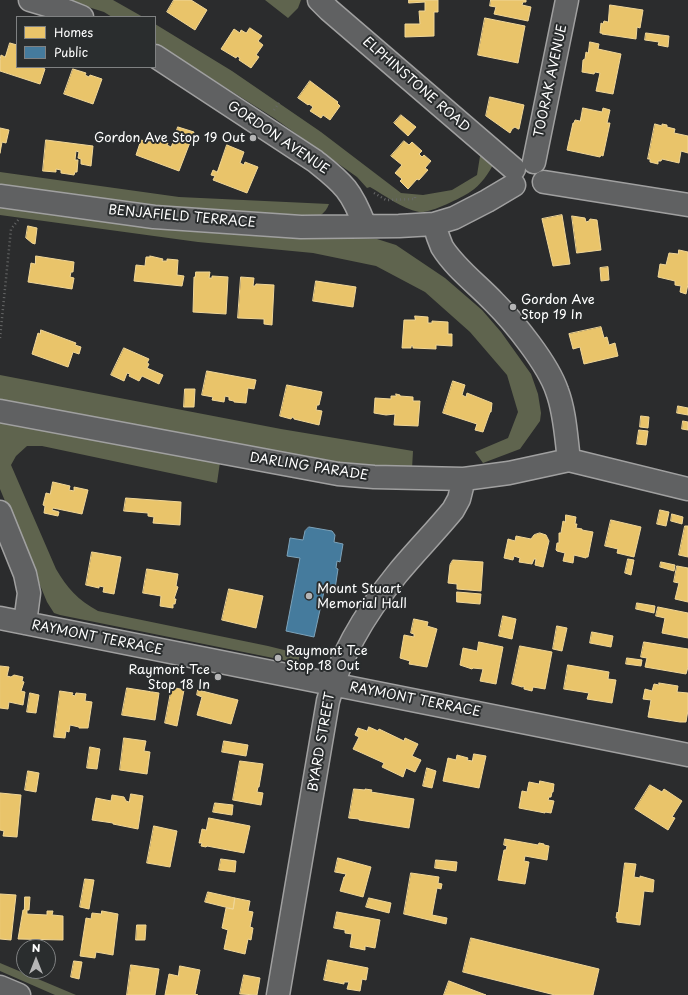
<!DOCTYPE html>
<html>
<head>
<meta charset="utf-8">
<style>
	body { margin:0 }
	#map { position:relative; width:688px; height:995px; overflow:hidden; background:#2b2c2d; font-family:"Playpen Sans",sans-serif }
	canvas { display:block }
	.legend { position:absolute; left:16px; top:16px; width:140px; height:52px; box-sizing:border-box; background:#2a2d2e; border:1px solid #7f8182; margin:0; padding:5px 7px; list-style:none; font-size:12px; color:#fff }
	.legend li { display:flex; align-items:center; gap:8px; height:20px }
	.legend b { width:20px; border:1px solid #7f8182 }
	.north { position:absolute; left:16px; top:939px; width:40px; height:40px; box-sizing:border-box; background:#2a2d2e; border:1px solid #7f8182; border-radius:50%; rotate:0deg; font-size:11px; font-weight:700; line-height:16px; text-align:center; color:#fff }
	.north::after { content:''; display:block; margin:auto; width:14px; height:18px; background:#b5b5b6; clip-path:polygon(50% 0,100% 100%,50% 72%,0 100%) }
</style>
</head>
<body>
<div id="map">
<canvas width="688" height="995"></canvas>
<ul class="legend">
<li><b style="height:11px;background:#e9c46a"></b>Homes</li>
<li><b style="height:11px;background:#457b9d"></b>Public</li>
</ul>
<div class="north">N</div>
</div>
<script>
const ctx = document.querySelector('canvas').getContext('2d');
ctx.lineJoin = 'round';
function paint(path, color) {
  ctx.fillStyle = color;
  ctx.fill(path, 'evenodd');
}
function stroke(path, color, width, dash) {
  ctx.strokeStyle = color;
  ctx.lineWidth = width;
  ctx.lineCap = dash ? 'butt' : 'round';
  ctx.setLineDash(dash || []);
  ctx.stroke(path);
}
function write(font, color, halo, rows, align = 'center') {
  ctx.font = font + ' "Playpen Sans",sans-serif';
  ctx.lineWidth = 4;
  ctx.setLineDash([]);
  ctx.textBaseline = 'middle';
  ctx.strokeStyle = halo;
  ctx.fillStyle = color;
  for (const [text, x, y, turn = 0] of rows) {
    ctx.save();
    ctx.translate(x, y);
    ctx.rotate((+turn || 0) * Math.PI / 180);
    ctx.textAlign = isNaN(turn) ? turn : align;
    if (halo) ctx.strokeText(text, 0, 0);
    ctx.fillText(text, 0, 0);
    ctx.restore();
  }
}
paint(new Path2D(`
	M66 0H113L143 17H112L104 12Z
	M265 0H301L298 8 288 18Z
	M155 24 232 71 321 132 401 193 423 195 452 190 477 175 481 150 495 161C489 173 481 185 470 192 461 198 429 214 419 212 401 208 386 196 370 187L367 188 357 177 274 118 155 43Z
	M0 172 179 197 329 204C325 214 320 216 311 219L154 209 0 187Z
	M0 204 123 223 205 232 377 239 396 245 445 278 482 310 501 332 531 374 538 394 541 413 540 421 520 449 483 463 475 452 508 438 518 412 507 375 470 332 425 292 376 266 313 253 198 242 0 215Z
	M0 375 281 429 413 451 412 469 358 467 0 401Z
	M0 420 220 462 217 483 42 446H27L16 456 11 465 56 569C67 588 78 600 98 611L268 646 300 654 298 663 60 615 54 613 47 602 0 489Z
	M0 963 76 995H55L0 971Z`), '#5f644e');
const homes = new Path2D(`
	M174 0H191L207 10 195 30 167 12Z
	M409 0H438V12H434V36L405 37V24H420L419 11H425V2L409 3Z
	M491 0H526V2H523L522 5 531 7 528 21 494 14 496 7 490 6Z
	M610 5 643 10 640 28 637 27 636 39 602 34V33H600L601 23 603 24 604 21 608 22Z
	M485 18 525 26 518 63 478 55Z
	M250 28 262 36 258 41 263 45 256 55 259 57 251 68 239 60 240 58 237 56 236 58 221 49 234 29 240 33 241 30 246 33Z
	M646 33 669 36 668 47 658 45 659 42 645 40Z
	M590 42 599 44 598 49 621 54 613 94 596 91 600 73 595 72 594 74 582 72 583 60 585 59 586 52 588 53Z
	M10 43 17 45V67H41L45 69 40 84 0 71V60L1 55 5 57Z
	M73 69 86 73 85 75 89 77 90 75 102 79 93 104 64 94Z
	M310 81 338 102 337 103 340 106 330 120 323 115 321 118 310 111 313 107 309 104 308 105 298 98Z
	M490 97 524 105 519 129H518L515 127 512 129 510 133 486 116Z
	M583 108 602 112 603 108 610 110 607 123H610L603 156 601 155 600 157 567 150 573 123H574L575 120 580 121Z
	M401 115 416 127 408 136 394 123Z
	M655 124 662 126V124L667 125V127L675 129 674 133 688 136V153L681 151 679 163 662 159 661 161H658V164L650 162V159H648Z
	M178 127 194 132 179 171 136 155 141 140 149 142 151 137 168 143 167 145 171 147Z
	M0 128 9 130 6 143 2 142 0 153Z
	M46 140 93 146 91 166 81 164V159L78 158 79 152 76 151 75 160H78L77 172H75L74 175 61 173V170L56 169V172L43 171Z
	M404 141 409 145 412 142 422 151 419 154 422 157 424 155 431 161 425 168 428 170 419 180 417 179 408 189 400 181 402 179 395 173 402 165 391 156Z
	M227 145 244 152 240 163 244 165 245 162 258 167 247 193 213 180 215 176 211 175 213 170 217 172Z
	M562 215 570 264 553 266 542 219Z
	M572 216 585 218 586 222 589 221 590 219 597 220 601 250 577 253Z
	M28 226 37 228 35 244 32 243 26 238Z
	M679 250 688 252V284L686 294 680 292 681 286 675 285V281L658 277 660 264 666 265 669 253 678 254Z
	M36 256 74 262 73 272H71L70 277 74 278 72 289 28 282 31 263 35 264Z
	M150 256 163 259 162 261H167V259L178 260 177 275 184 276 182 286 134 281 136 265 145 266 146 257H150Z
	M608 267 609 280 601 281 600 268Z
	M196 272H210L209 278H212V276L228 277 226 314 193 312 194 277H195Z
	M241 277 254 278 253 286H255L256 284 274 285 272 325 264 324V319L238 318Z
	M316 281 356 287 353 307 313 301Z
	M415 316 428 317V323H432V321L448 322V334H452V346L436 345V349L413 348V346H411V348H402L404 320H415Z
	M601 327 604 338 607 337 609 345 615 343 618 356 584 364 580 347 573 349 569 334Z
	M41 330 76 343 75 345 81 347 79 354 73 352 68 367 32 354 38 333 40 334Z
	M124 348 149 359 147 363 149 364 147 368 163 375 159 384 142 376 139 381 129 376 130 374 127 373 124 381 111 375Z
	M207 371 256 380 254 389 248 388 246 403 234 402V401L229 400V397L225 396 224 402 212 400 213 397 202 395Z
	M453 381 465 385 462 395 466 397 467 393 492 403 491 412H490L483 432 475 430 477 424 443 413Z
	M287 385 322 392 319 405H317L316 410 322 411 319 425 294 419V418L292 417 291 419 280 416Z
	M185 389H195L194 407H184Z
	M396 394 400 395V396L413 397V401H420L418 426 394 425 395 414 386 415 374 413 375 398 391 399V396H396Z
	M678 406 688 408V415L677 413Z
	M641 416 649 417 648 428 640 427Z
	M683 421 688 422V430L682 429Z
	M639 430 648 431 646 445 637 444Z
	M53 482 70 486 69 490 74 491V487L88 490 82 514 53 508 52 510 59 512 58 516 44 513 45 506 43 505 46 493 50 494Z
	M126 498 181 502 180 525 153 523 154 517 148 516V513L124 511Z
	M660 510 669 512 666 526 657 524Z
	M672 514 683 517 682 524 671 521Z
	M566 515 576 517 575 524H577L576 528 582 529V530L593 532 588 557H586V558L574 555 573 563 563 561 565 553 557 551 556 550 557 543H559V533H561L563 521 565 522Z
	M611 520 641 527 634 557 617 553 618 549 605 546Z
	M685 526H688V557L679 555Z
	M540 533 546 535 549 541 543 567 535 565 536 559H534L532 564 519 562 520 558 514 556 513 560 504 558 508 539 515 541 516 536 531 539 534 535Z
	M92 552 121 557 114 594 103 592 104 587 99 586V588L86 585Z
	M628 559 634 560 631 575 625 573Z
	M453 560 483 562 481 591 457 589V584L448 583 450 565Z
	M661 562 675 565 674 571 660 567Z
	M677 566 688 568V602L675 599 679 583 674 582Z
	M147 569 178 574 176 586 178 587 174 599H176L175 604H173V608L160 606 161 596 143 593Z
	M229 589 263 596 256 628 222 620Z
	M457 592 481 594 480 604 457 602Z
	M637 603 655 606 654 613 636 609Z
	M658 607 688 613V638L662 633 665 618 656 616Z
	M503 616 516 619 512 639 499 636Z
	M414 619 428 622 427 626 437 629 427 667 409 664 410 661 400 658 404 635 414 637V634L411 633Z
	M557 626 567 628 562 651 553 649Z
	M592 632 613 636 611 647 590 643Z
	M479 642 503 647 496 684 480 681 483 669 473 668 472 669 460 665 463 648 477 651Z
	M644 642 688 649V667L686 674 645 667 647 658 641 657Z
	M520 646 552 652 545 689 533 687 532 691 524 689V686L522 687 512 684Z
	M627 658 642 660 641 666 626 664Z
	M568 665 609 672 608 679 616 680 612 703 587 699 589 693 564 689Z
	M0 666 9 667 7 676 11 677 14 675 23 677 22 681 24 682 21 691 25 692 23 705 9 702 8 709 0 708Z
	M659 683 678 686 677 692 688 693V710L686 722H680L648 717 651 700 643 699 645 689 652 691 654 684 659 685Z
	M172 687 184 690 177 726 165 723Z
	M127 688 159 693 155 720 122 715Z
	M198 690 238 700 231 724 197 715 202 697 197 695Z
	M60 691 73 693 72 695 75 696 76 693 86 694 85 701 92 702 88 728H79V727L70 725 69 732 66 731 65 738 54 737Z
	M30 693 39 695 36 713 27 712Z
	M369 727 378 731 379 729 404 741 405 738 418 744 412 756 421 760 415 772 406 768 403 777 382 767 384 763 353 749 359 737 355 735 358 728 367 731Z
	M124 738 146 741 144 751 150 752 147 774 120 770Z
	M224 741 248 745 246 756 222 752Z
	M90 747 100 749 97 769 87 768Z
	M474 754 486 756 479 788 443 781 448 758 456 760 457 755 468 758 467 760 472 761Z
	M240 761 263 764 259 787H258L257 792 263 793 261 805 233 800Z
	M427 768 436 771 432 788 423 786Z
	M28 771 39 773 36 792 25 790Z
	M540 781 554 784 553 792H552L551 797H549L548 800 554 801 551 813 545 812V813L519 808 522 791 527 792 529 782 539 784Z
	M650 785 662 792 664 789 682 801 672 817 675 818 668 830 635 809Z
	M354 789 365 790V789L372 790 371 792 414 799 409 828 359 820V819L349 818Z
	M0 793 21 795 17 837 3 836 4 831 0 830Z
	M131 794 143 796 138 829 113 824V823L92 820 96 798 111 801 112 795 124 797 126 801 129 802Z
	M215 803 233 805 232 815 213 812Z
	M209 818 250 826 244 853 207 846 206 847 201 846 202 843H199L202 829 206 830Z
	M154 826 177 831 170 867 147 863Z
	M505 839 538 845 539 843 544 844V845L549 846 547 860 525 856 524 861 529 862 525 884 498 880 504 850H506L507 846 504 845Z
	M338 858 371 867 363 897 340 891 344 877H345L346 874 335 872Z
	M221 859 236 861 235 872 219 870Z
	M436 860 457 862 456 871 435 868Z
	M625 863 636 864 634 877 640 878V876L654 880 653 892 644 891 640 925 617 922V918H616L617 912 618 913Z
	M411 873 439 877 438 883 442 884 441 889 437 888 432 915 447 918 446 924 404 914Z
	M85 879 94 880 89 909 80 907Z
	M208 892 235 898 233 909 205 902Z
	M0 894 16 895 11 940 0 939Z
	M25 897H30L29 910H27V914L47 915V911H53L52 915 63 916V940L18 939 23 910H24Z
	M235 898 250 901 248 911 253 912 250 927 253 928 251 940 248 939 245 954 224 949 228 930 222 928 226 908 233 909Z
	M369 898 391 903 389 913 366 907Z
	M102 911 118 914 113 955 96 952 95 958 80 956 86 918 91 919 92 913 101 914Z
	M337 912 380 920 375 948 365 946V950L350 947 352 934 345 933V930L334 928Z
	M137 925H146L145 940H136Z
	M471 938 599 969 593 995H555L463 972Z
	M328 960 368 968 366 980 362 979 360 991 347 989 349 982H344V984L324 980Z
	M74 961 82 962 79 979 71 977Z
	M131 965 159 969 155 995H127Z
	M180 966 200 970 195 994 198 995H165L169 974 178 976Z
	M244 975 260 978 257 995 240 994Z
	M449 981 486 995H444Z`);
paint(homes, '#e9c46a');
stroke(homes, '#f0d697', 1);
const public = new Path2D(`
	M309 527 332 531 335 535 334 542 343 544 340 562 337 561 336 568 338 569 335 589 325 587 314 637 286 631 300 558 287 556 290 538 303 540 305 531Z`);
paint(public, '#457b9d');
stroke(public, '#7da3ba', 1);
const minor = new Path2D(`
	M30 0 67 11 82 17
	M319 0 329 10 514 169
	M155 56 315 161C325 169 337 178 346 189 354 199 360 213 365 226
	M534 162 567 0
	M544 182 688 205
	M0 196 154 217 301 227 399 226 434 224 454 218 487 201 514 185
	M434 224C436 231 439 240 442 247 455 268 477 284 494 302 514 322 548 364 557 391 565 412 566 437 569 460
	M0 411 338 474 374 477 464 479 509 473 569 460 688 489
	M0 512 25 574 29 593 25 623
	M0 618 688 755
	M0 987 19 995
	M278 995 328 701C340 655 367 611 397 574 415 552 435 532 453 510L459 499 464 479`);
stroke(minor, '#a0a0a0', 25);
stroke(new Path2D(`
	M139 17 140 15
	M274 110 279 103
	M374 193 386 200 415 199V196
	M0 338 11 229 19 219`), '#686969', 2.5, [1, 3]);
stroke(minor, '#606162', 22);
for (const [x, y, r, color] of [
	[253,138,4,"#b5b5b6"],
	[513,307,4,"#b5b5b6"],
	[309,596,4,"#b5b5b6"],
	[278,658,4,"#b5b5b6"],
	[218,677,4,"#b5b5b6"]
]) {
  const dot = new Path2D();
  dot.arc(x, y, r, 0, 2 * Math.PI);
  ctx.fillStyle = color;
  ctx.fill(dot);
  stroke(dot, '#2a2d2e', 1.5);
}
write('13px', '#fff', '#2a2d2e', [
	["TOORAK AVENUE",551,81,-78],
	["ELPHINSTONE ROAD",416,85,41],
	["GORDON AVENUE",278,138,34],
	["BENJAFIELD TERRACE",182,217,5],
	["DARLING PARADE",309,467,9],
	["RAYMONT TERRACE",97,638,11],
	["RAYMONT TERRACE",415,700,11],
	["BYARD STREET",322,742,-80]
]);
write('13px', '#fff', '#2a2d2e', [
	["Gordon Ave Stop 19 Out",245,138,"right"],
	["Gordon Ave",521,300],
	["Stop 19 In",521,315],
	["Mount Stuart",317,589],
	["Memorial Hall",317,604],
	["Raymont Tce",286,651],
	["Stop 18 Out",286,666],
	["Raymont Tce",210,670,"right"],
	["Stop 18 In",210,685,"right"]
], 'left');
</script>
</body>
</html>
